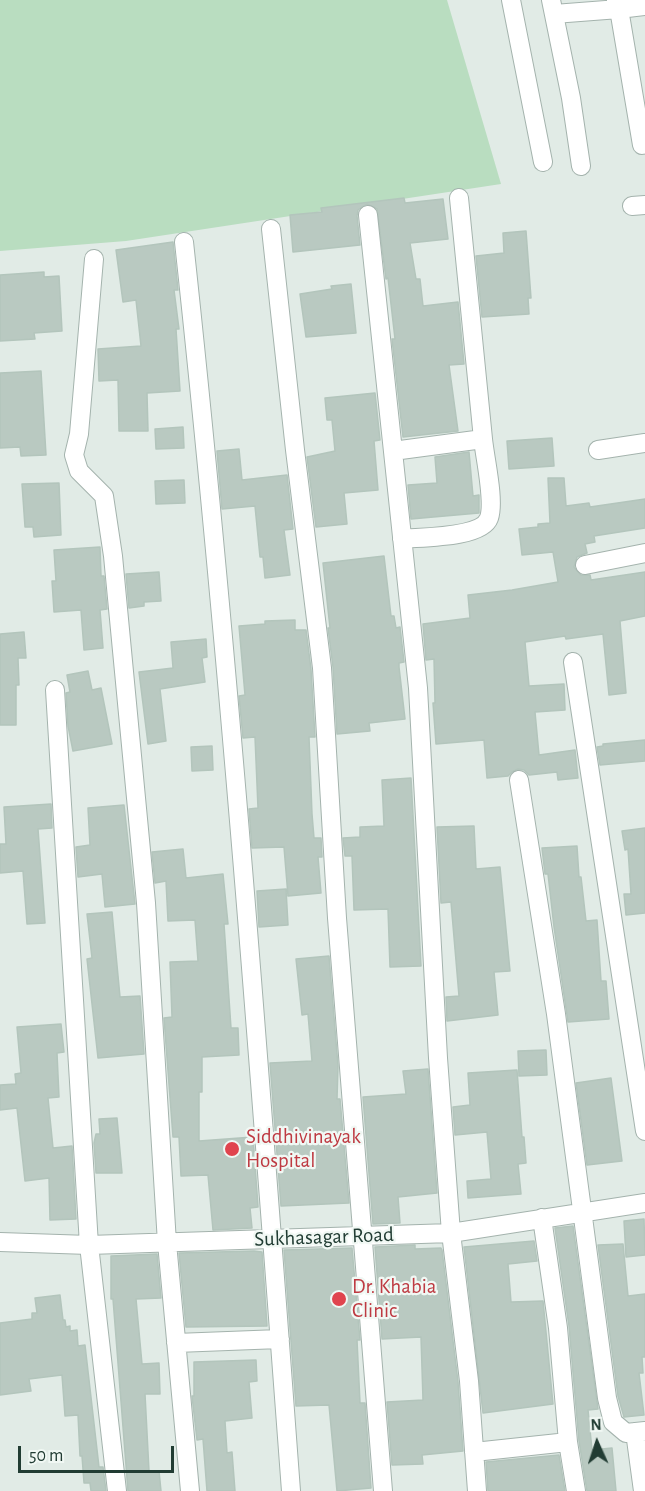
<!DOCTYPE html>
<html>
<head>
<meta charset="utf-8">
<style>
	body { margin:0 }
	#map { position:relative; width:645px; height:1491px; overflow:hidden; background:#e1ebe6; font-family:"Alegreya Sans",sans-serif }
	canvas { display:block }
	.north { position:absolute; left:567px; top:1413px; width:60px; height:60px; -webkit-text-stroke:4px #f1f8f4; paint-order:stroke; rotate:357deg; font-size:16px; font-weight:700; line-height:24px; text-align:center; color:#213c33 }
	.north::after { content:''; display:block; margin:auto; width:21px; height:27px; background:#213c33; clip-path:polygon(50% 0,100% 100%,50% 72%,0 100%) }
	.scale { position:absolute; left:18px; top:1446px; width:156px; height:27px; box-sizing:border-box; border:3px solid #213c33; border-top:0; padding-left:8px; font-size:18px; line-height:21px; white-space:nowrap; color:#213c33; -webkit-text-stroke:4px #f1f8f4; paint-order:stroke }
</style>
</head>
<body>
<div id="map">
<canvas width="645" height="1491"></canvas>
<div class="north">N</div>
<div class="scale">50 m</div>
</div>
<script>
const ctx = document.querySelector('canvas').getContext('2d');
ctx.lineJoin = 'round';
function paint(path, color) {
  ctx.fillStyle = color;
  ctx.fill(path, 'evenodd');
}
function stroke(path, color, width, dash) {
  ctx.strokeStyle = color;
  ctx.lineWidth = width;
  ctx.lineCap = dash ? 'butt' : 'round';
  ctx.setLineDash(dash || []);
  ctx.stroke(path);
}
function write(font, color, halo, rows, align = 'center') {
  ctx.font = font + ' "Alegreya Sans",sans-serif';
  ctx.lineWidth = 4.5;
  ctx.setLineDash([]);
  ctx.textBaseline = 'middle';
  ctx.strokeStyle = halo;
  ctx.fillStyle = color;
  for (const [text, x, y, turn = 0] of rows) {
    ctx.save();
    ctx.translate(x, y);
    ctx.rotate((+turn || 0) * Math.PI / 180);
    ctx.textAlign = isNaN(turn) ? turn : align;
    if (halo) ctx.strokeText(text, 0, 0);
    ctx.fillText(text, 0, 0);
    ctx.restore();
  }
}
paint(new Path2D(`
	M0 0H447L501 184 126 241 0 251Z`), '#b9ddc0');
const building = new Path2D(`
	M404 198 405 203 443 199 448 239 410 243 416 279H420L423 306 458 302 464 364 449 365 458 431 403 437 392 339H395L388 278 386 279 377 209 367 204 358 210 357 216 360 245 293 252 290 215 322 212 321 208Z
	M526 231 531 298H528L529 314 482 317 476 256 504 253 503 233Z
	M173 242 178 290H174L179 329H176L180 391 147 393 148 431H119L118 380 99 381 98 349 141 346 136 300 123 302 116 250Z
	M44 272V277L59 276 62 331 34 333 35 339 0 341V275Z
	M351 284 356 333 306 337 300 294 332 289 331 286Z
	M41 371 46 455 21 456 20 447 0 448V373Z
	M375 393 380 440 374 441 378 490 344 493 347 524 316 527 307 457 335 451 332 420H327L325 398Z
	M183 427 184 448 156 449 155 429Z
	M552 438 554 466 509 469 507 441Z
	M239 449 242 480 287 475 293 529 284 530 290 575 265 578 263 557H260L255 506 222 509 217 451Z
	M469 452 473 496 479 495V513L411 519 408 485 437 483 435 457Z
	M548 478H564L566 506 589 503 590 507 645 499V528L594 536 595 542 585 544 587 553 577 557 574 567 581 575H590L591 580 645 572V616L620 621 626 693 609 695 603 634 566 639 565 636 525 642 529 686 564 684 565 710 535 712 539 755 575 750 578 778 558 780 557 772 529 775 524 770 518 769 512 772 508 776 487 778 484 740 436 744 433 703H435L434 659 426 660 423 624 470 618 468 595 512 590 558 582 553 552 522 555 519 529 538 527V524L550 523Z
	M184 480 185 503 156 504 155 481Z
	M59 483 61 535 34 537 33 527H25L22 484Z
	M100 547 101 576H104L107 609 100 610 103 648 84 650 81 610 54 612 52 581H56L54 550Z
	M384 556 391 616H394L396 628 400 627 404 662 399 663V667L405 719 369 723 370 731 337 734 333 667 328 628H330L323 563Z
	M159 572 161 601 144 602V606L129 608 126 574Z
	M295 620V630H306L311 669 315 737H309L312 814 314 838H321L322 857H318L321 893 288 896 284 847 252 848 249 809 258 808 255 737 243 738 239 696 245 695 239 626 265 624V621Z
	M24 632 26 658H18L19 685H16V725H0V634Z
	M206 639 207 657 202 658 205 682 160 689 166 741 148 744 139 672 173 668 171 642Z
	M88 671 92 690 101 688 112 744 73 751 68 726 66 693 70 692 67 675Z
	M645 740V761L600 765 597 747 603 746V744Z
	M212 746 213 770 192 771 191 747Z
	M411 778 421 966 390 967 388 909 354 910 352 856H345L343 838 360 837V827L384 826 382 780Z
	M51 804 52 828 38 829 45 923 27 924 23 871 0 873V844H6L4 807Z
	M124 805 135 904 105 907 102 874 78 877 76 847 90 845 88 808Z
	M474 826 476 869 500 867 510 971 494 972 498 1015 447 1021 446 997 459 996 451 902 441 903 437 827Z
	M645 828V913L626 915 624 894H631L628 849 625 850 622 831Z
	M577 846 579 877H581L586 921 597 920 601 981H606L609 1019 568 1022 554 927 548 874H545L542 848Z
	M183 849 186 878 223 874 228 924H224L231 1028H238L239 1055 202 1057V1092H199V1141L253 1137 258 1207 250 1208 252 1228 213 1230 208 1175 181 1176 179 1137H173L164 1018 172 1017 170 962 198 961 195 920 168 921 166 881 155 883 152 852Z
	M286 889 288 925 259 927 257 891Z
	M112 912 120 997 140 996 144 1054 98 1058 87 959 92 958 87 914Z
	M329 956 338 1066 337 1099H340L349 1203 281 1206 270 1063 312 1061 308 1014 302 1015 296 959Z
	M61 1024 64 1052 57 1053 59 1097 48 1098 53 1148 72 1146 76 1219 50 1220 49 1178 25 1181 17 1108 0 1110V1085L16 1084 15 1074 21 1073 17 1027Z
	M546 1050 547 1075 519 1076 518 1051Z
	M428 1069 437 1193 398 1197 400 1223 373 1224 363 1097 406 1094 403 1071Z
	M517 1070 522 1137H524L526 1163 518 1164 521 1194 468 1198 467 1181 491 1179 487 1132 455 1135 453 1107 470 1105 468 1073Z
	M611 1078 622 1161 587 1165 576 1083Z
	M117 1118 122 1173H96L94 1143 96 1134H100L99 1119Z
	M644 1219 645 1255 626 1257 624 1221Z
	M573 1226 598 1409 588 1410 592 1450 612 1448 616 1491H587L579 1441 569 1326 555 1228Z
	M534 1241 537 1261 508 1264 511 1302 543 1301 553 1404 483 1413 464 1247Z
	M623 1244 628 1296 645 1294V1357H642L643 1373H639L644 1415 624 1417 618 1396 598 1245Z
	M415 1245V1249L441 1248 442 1250 458 1382 463 1451 422 1455 423 1464 392 1465 387 1402 423 1400 421 1337 382 1339 375 1247Z
	M352 1248 360 1340H357L360 1403H365L371 1488 337 1491 329 1405 296 1406 284 1250Z
	M254 1251 262 1252 267 1326 186 1327 179 1253Z
	M157 1254 161 1298 136 1299 142 1364 159 1363 160 1394H145L149 1471H159L161 1491H128L113 1299H111V1256Z
	M60 1295 63 1320H65L66 1327 70 1326V1331L77 1330 78 1346 85 1345 99 1467H103L106 1491H91L90 1483H84L82 1456H80L78 1415 65 1416 62 1375 29 1379 31 1391 0 1395V1323L32 1319V1313H37L35 1298Z
	M256 1360 257 1381 249 1382 252 1418 225 1421 227 1453 232 1452 235 1491H207L203 1439 197 1440 192 1396H194V1362Z
	M559 1455 565 1491H488L486 1462Z`);
paint(building, '#b9c9c1');
stroke(building, '#b3c5bc', 1.5);
const minor = new Path2D(`
	M511 0 543 162
	M551 0 571 98 581 166
	M616 0 619 9 645 6
	M554 14 619 9 642 145
	M632 206 645 205
	M368 215 418 688 438 1058 451 1233 469 1381 477 1491
	M271 229 295 450 322 668 337 918 383 1491
	M184 242C229 657 260 1074 291 1491
	M94 259 79 434 74 455 79 471 104 496 113 556 146 903 167 1243 190 1491
	M598 450 645 443
	M393 451 483 439 459 198
	M402 539C421 537 482 538 489 518 495 501 485 459 483 439
	M585 565 645 553
	M573 662 645 1131
	M55 690 89 1245 117 1491
	M519 780 556 1014 607 1398 613 1422 626 1433 645 1431
	M542 1218 558 1328 568 1442
	M0 1242 89 1245 451 1233 645 1203
	M176 1343 280 1339
	M635 1432 643 1491
	M474 1452 568 1442 576 1491`);
stroke(minor, '#a4b3ad', 20);
stroke(minor, '#fff', 18);
for (const [x, y, r, color] of [
	[232,1149,8,"#e0444e"],
	[339,1299,8,"#e0444e"]
]) {
  const dot = new Path2D();
  dot.arc(x, y, r, 0, 2 * Math.PI);
  ctx.fillStyle = color;
  ctx.fill(dot);
  stroke(dot, '#f1f8f4', 2);
}
write('21px', '#be3a42', '#f1f8f4', [
	["Siddhivinayak",246,1137],
	["Hospital",246,1161],
	["Dr. Khabia",352,1287],
	["Clinic",352,1311]
], 'left');
write('21px', '#213c33', '#f1f8f4', [
	["Sukhasagar Road",324,1237,-2]
]);
</script>
</body>
</html>
